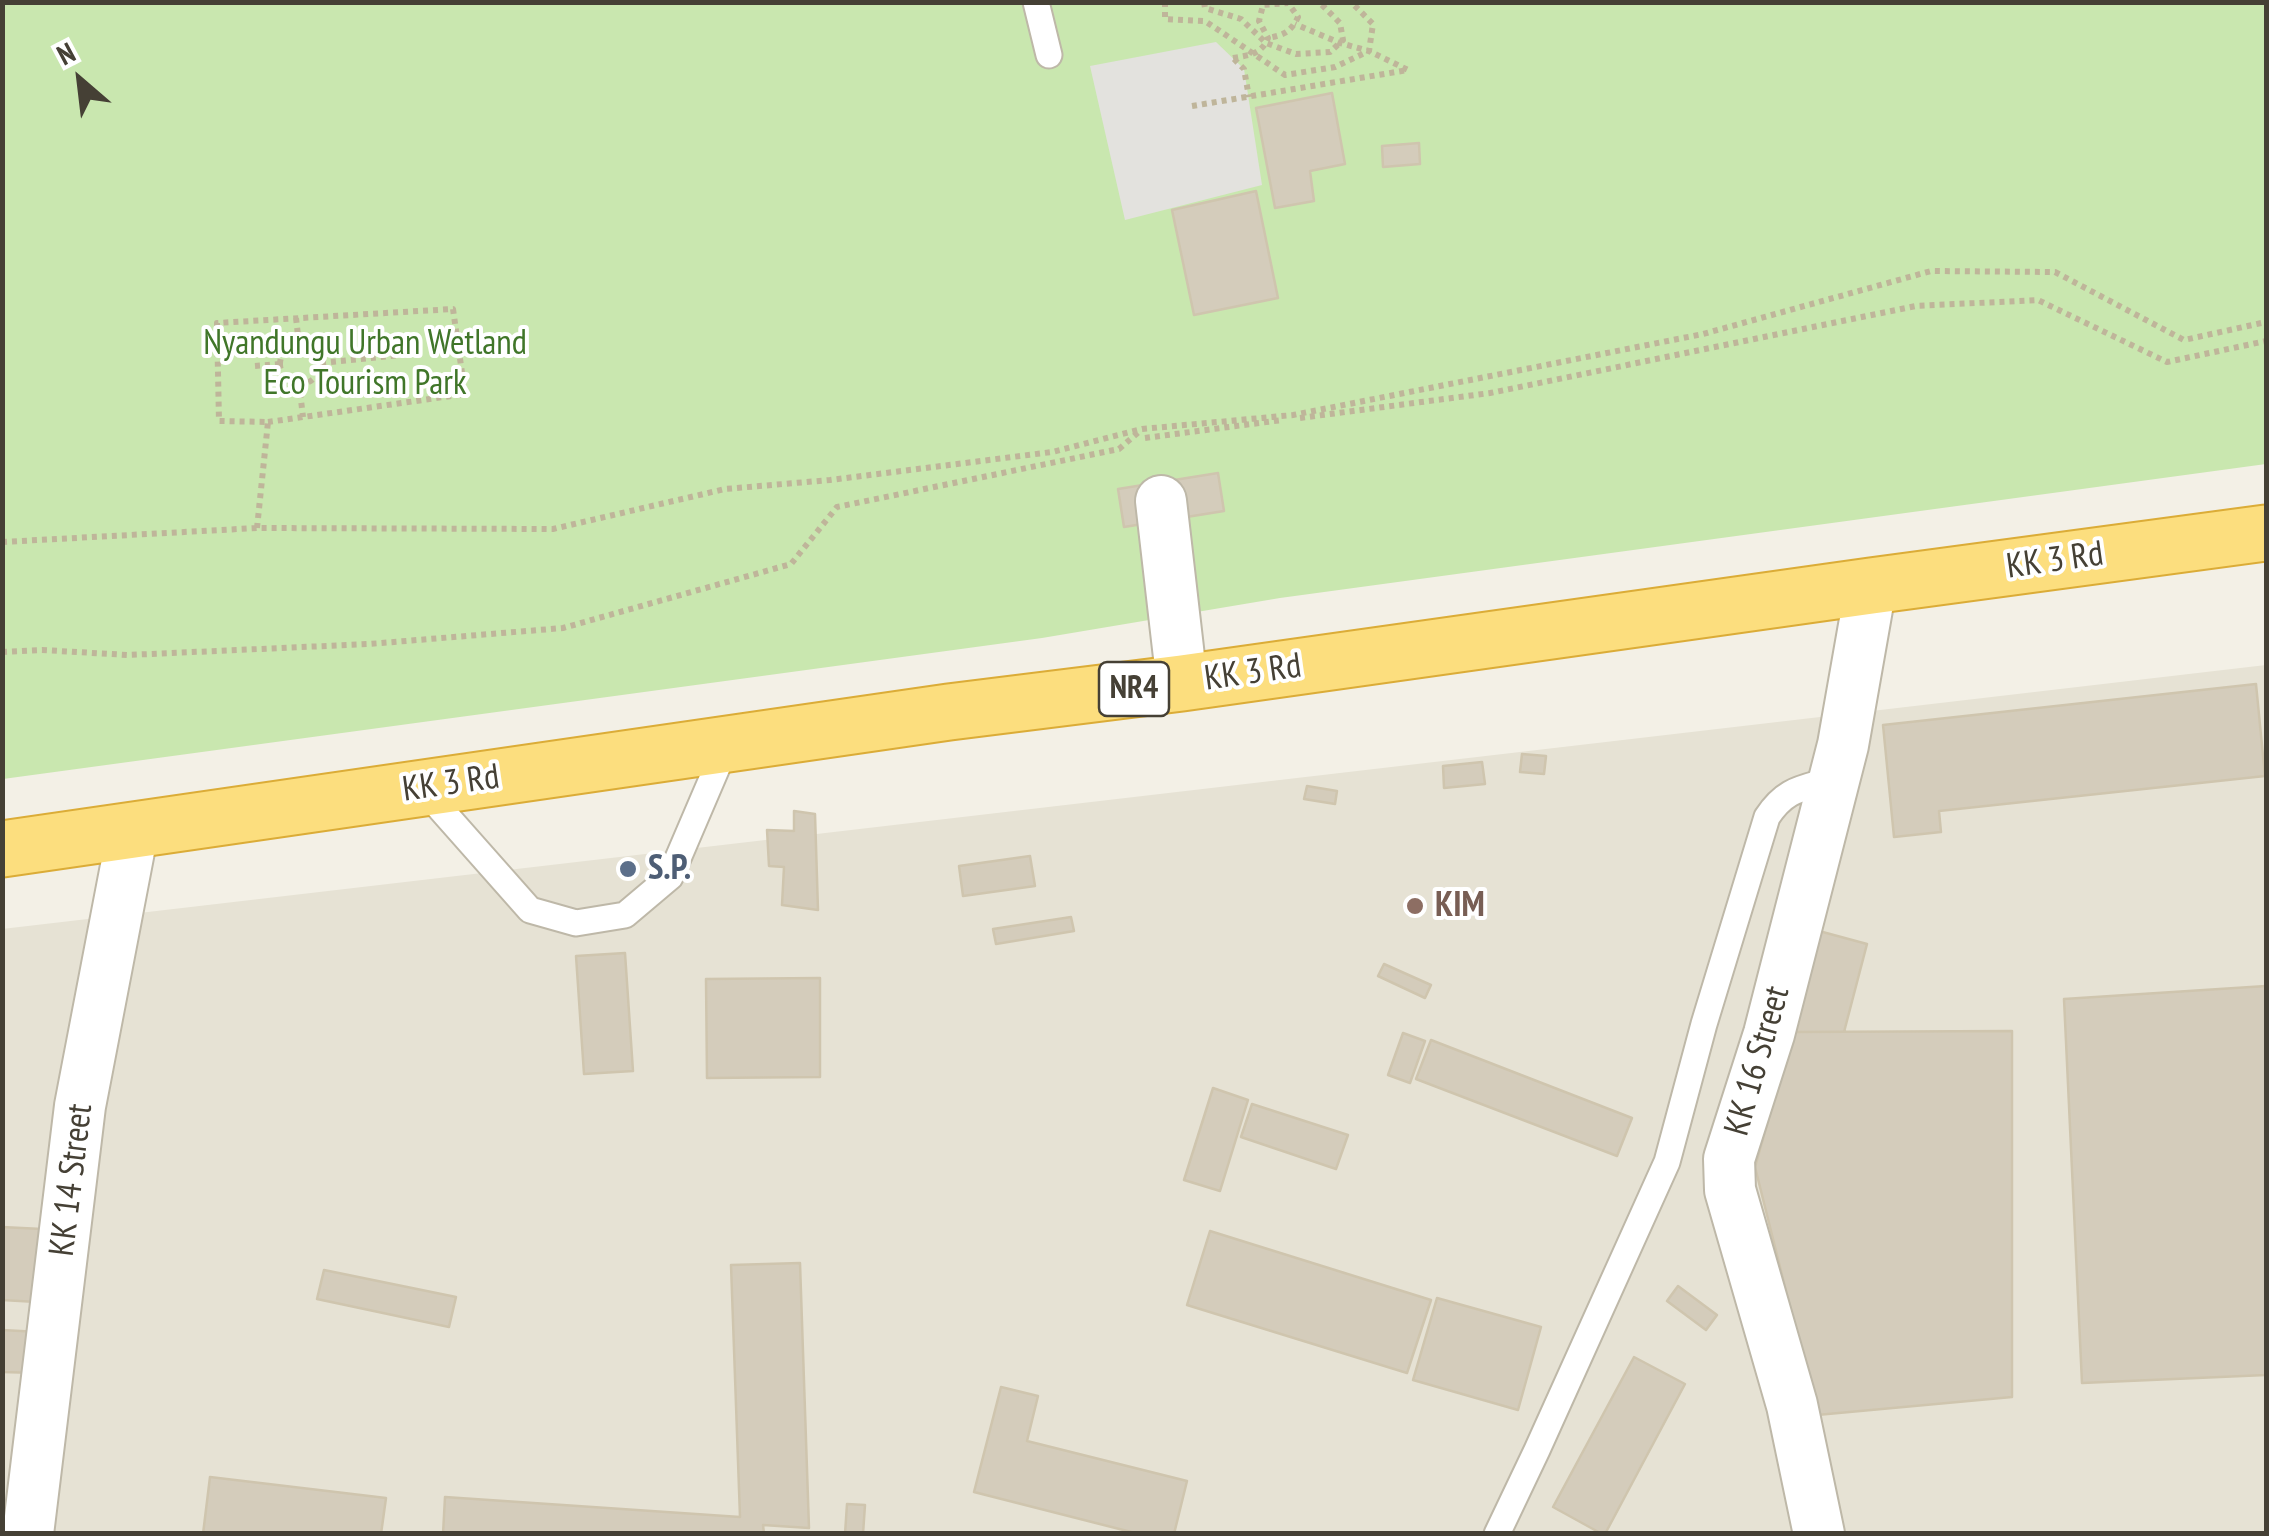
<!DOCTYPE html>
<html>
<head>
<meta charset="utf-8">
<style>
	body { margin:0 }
	#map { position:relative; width:2269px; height:1536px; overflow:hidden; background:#f3f0e6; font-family:"PT Sans Narrow",sans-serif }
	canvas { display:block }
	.frame { position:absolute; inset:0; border:5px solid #454035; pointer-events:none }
	.north { position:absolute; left:30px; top:30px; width:100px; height:100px; -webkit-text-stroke:8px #fff; paint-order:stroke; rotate:332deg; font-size:28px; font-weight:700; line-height:40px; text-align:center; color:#454035 }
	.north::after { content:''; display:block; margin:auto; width:35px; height:45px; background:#454035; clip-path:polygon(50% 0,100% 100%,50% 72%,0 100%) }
</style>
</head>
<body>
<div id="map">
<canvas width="2269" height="1536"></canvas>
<div class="frame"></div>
<div class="north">N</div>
</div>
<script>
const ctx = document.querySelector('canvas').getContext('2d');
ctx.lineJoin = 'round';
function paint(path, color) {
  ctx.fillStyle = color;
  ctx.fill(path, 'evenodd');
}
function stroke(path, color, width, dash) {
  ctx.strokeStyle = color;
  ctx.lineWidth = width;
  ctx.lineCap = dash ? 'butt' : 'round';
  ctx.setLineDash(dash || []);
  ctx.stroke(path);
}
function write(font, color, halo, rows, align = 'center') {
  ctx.font = font + ' "PT Sans Narrow",sans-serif';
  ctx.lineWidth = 8;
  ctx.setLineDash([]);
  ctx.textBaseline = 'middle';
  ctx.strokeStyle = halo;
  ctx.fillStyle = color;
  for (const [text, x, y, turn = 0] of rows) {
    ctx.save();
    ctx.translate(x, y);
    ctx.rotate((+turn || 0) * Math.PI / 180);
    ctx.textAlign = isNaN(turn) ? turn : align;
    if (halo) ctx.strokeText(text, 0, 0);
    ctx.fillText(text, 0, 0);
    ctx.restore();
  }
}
paint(new Path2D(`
	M2266 665V1533H3L2 929Z`), '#e6e2d4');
paint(new Path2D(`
	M2 3H2266V464L1280 598 1042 638 3 779Z`), '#c9e7af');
paint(new Path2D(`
	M1216 42 1244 69 1262 185 1125 220 1090 66Z`), '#e3e2de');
const building = new Path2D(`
	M1332 93 1345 164 1310 171 1314 201 1275 208 1256 108Z
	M1419 143 1420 164 1383 167 1382 146Z
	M1256 191 1278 298 1194 315 1172 210Z
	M1218 473 1224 511 1124 527 1118 489Z
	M2256 684 2265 776 1939 811 1941 832 1894 837 1883 725Z
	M1522 754 1546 756 1544 774 1520 772Z
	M1482 762 1485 784 1444 788 1443 766Z
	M1307 786 1337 791 1335 804 1304 799Z
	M794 811 815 814 818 910 782 905 784 867 769 866 767 830 794 831Z
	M1030 856 1035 886 963 896 959 866Z
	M1071 917 1074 931 996 944 993 929Z
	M1819 931 1867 944 1844 1032H1793Z
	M625 953 633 1071 584 1074 576 956Z
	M1384 964 1431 985 1425 998 1378 976Z
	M820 978V1077L707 1078 706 979Z
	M2266 986V1375L2082 1383 2064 999Z
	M2012 1031V1397L1817 1415 1755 1167 1793 1032Z
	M1403 1033 1425 1041 1410 1083 1388 1075Z
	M1431 1040 1632 1118 1617 1156 1416 1079Z
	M1213 1088 1248 1100 1220 1191 1184 1180Z
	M1252 1104 1348 1135 1336 1169 1241 1137Z
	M2 1227 42 1229 37 1302 2 1300Z
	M1210 1231 1431 1300 1407 1373 1187 1305Z
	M800 1263 809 1528 763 1525 764 1534H443L445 1497 740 1517 731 1265Z
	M324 1270 456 1297 449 1327 317 1299Z
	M1678 1286 1717 1315 1706 1330 1667 1301Z
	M1437 1298 1541 1327 1518 1410 1413 1380Z
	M2 1330 39 1332 37 1373 2 1372Z
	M1634 1357 1685 1384 1605 1534H1602L1553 1507Z
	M1001 1387 1038 1396 1027 1441 1187 1481 1174 1534H1139L974 1492Z
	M210 1477 386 1498 381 1534H203Z
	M847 1504 865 1505 863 1534H845Z`);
paint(building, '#d4ccbb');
stroke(building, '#cfc5ae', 2.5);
const service = new Path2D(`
	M1036 2 1049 55
	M422 788 530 910 576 923 625 915 670 877 727 744
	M1497 1534 1537 1450 1667 1162 1704 1024 1767 817C1786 788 1802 789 1834 779`);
const minor = new Path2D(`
	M1161 501 1182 683
	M28 1534 80 1106 133 830
	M1819 1534 1792 1405 1730 1190 1729 1159 1769 1034 1843 745 1871 586`);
const trunk = new Path2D(`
	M2 849 949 712 1182 683 1871 586 2266 533`);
stroke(service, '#beb8a8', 29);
stroke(minor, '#beb8a8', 54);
stroke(trunk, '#dbac37', 59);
stroke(new Path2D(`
	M1165 2V19L1205 21 1285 75 1335 67 1369 51 1373 24 1351 2
	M1204 2 1205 8 1241 19 1266 43 1296 54 1330 52 1343 40 1340 23 1319 2
	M1233 58C1249 55 1261 55 1268 38L1259 21 1263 5 1288 3 1298 17C1291 32 1284 35 1268 38
	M1234 59 1244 69 1249 97
	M1192 106 1408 70 1369 51 1340 43 1295 24
	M296 318 299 344
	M280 364a20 20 0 1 1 40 0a20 20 0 1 1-40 0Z
	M321 363 412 354
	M255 366 280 364
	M299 383 303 417
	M1300 418 1490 393 1916 306 2038 300 2167 362 2266 341
	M1145 438 1282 420
	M257 528 268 422 219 421 217 323 453 309 465 394 268 422
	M2 542 257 528 553 529 725 489 830 480 1052 452 1142 429 1293 415 1703 334 1931 271 2055 272 2184 340 2266 322
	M2 652 42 650 128 655 369 644 563 628 791 564 837 507 1119 449 1141 430`), '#bfb59a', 6, [5, 5]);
stroke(service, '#fff', 25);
stroke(minor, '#fff', 50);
stroke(trunk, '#fcde7e', 55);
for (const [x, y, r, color] of [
	[628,869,10,"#5c6f8a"],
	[1415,906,10,"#8d6e63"]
]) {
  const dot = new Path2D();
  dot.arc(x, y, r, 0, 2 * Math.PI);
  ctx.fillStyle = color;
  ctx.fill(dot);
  stroke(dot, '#fff', 4);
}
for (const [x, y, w] of [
	[1134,689,70]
]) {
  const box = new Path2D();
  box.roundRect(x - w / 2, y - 27, w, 54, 8);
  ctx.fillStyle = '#fff';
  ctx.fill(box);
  stroke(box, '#454035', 2.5);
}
write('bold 32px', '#454035', null, [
	["NR4",1134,689]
]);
write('35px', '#407629', '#fff', [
	["Nyandungu Urban Wetland",365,344],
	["Eco Tourism Park",365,384]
]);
write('35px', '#454035', '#fff', [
	["KK 3 Rd",2055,561,-8],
	["KK 3 Rd",1253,673,-8],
	["KK 3 Rd",451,784,-8],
	["KK 16 Street",1758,1061,-74],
	["KK 14 Street",72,1180,-83]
]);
write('bold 35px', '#4e5e75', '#fff', [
	["S.P.",648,869]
], 'left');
write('bold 35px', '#785e54', '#fff', [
	["KIM",1435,906]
], 'left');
</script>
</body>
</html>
